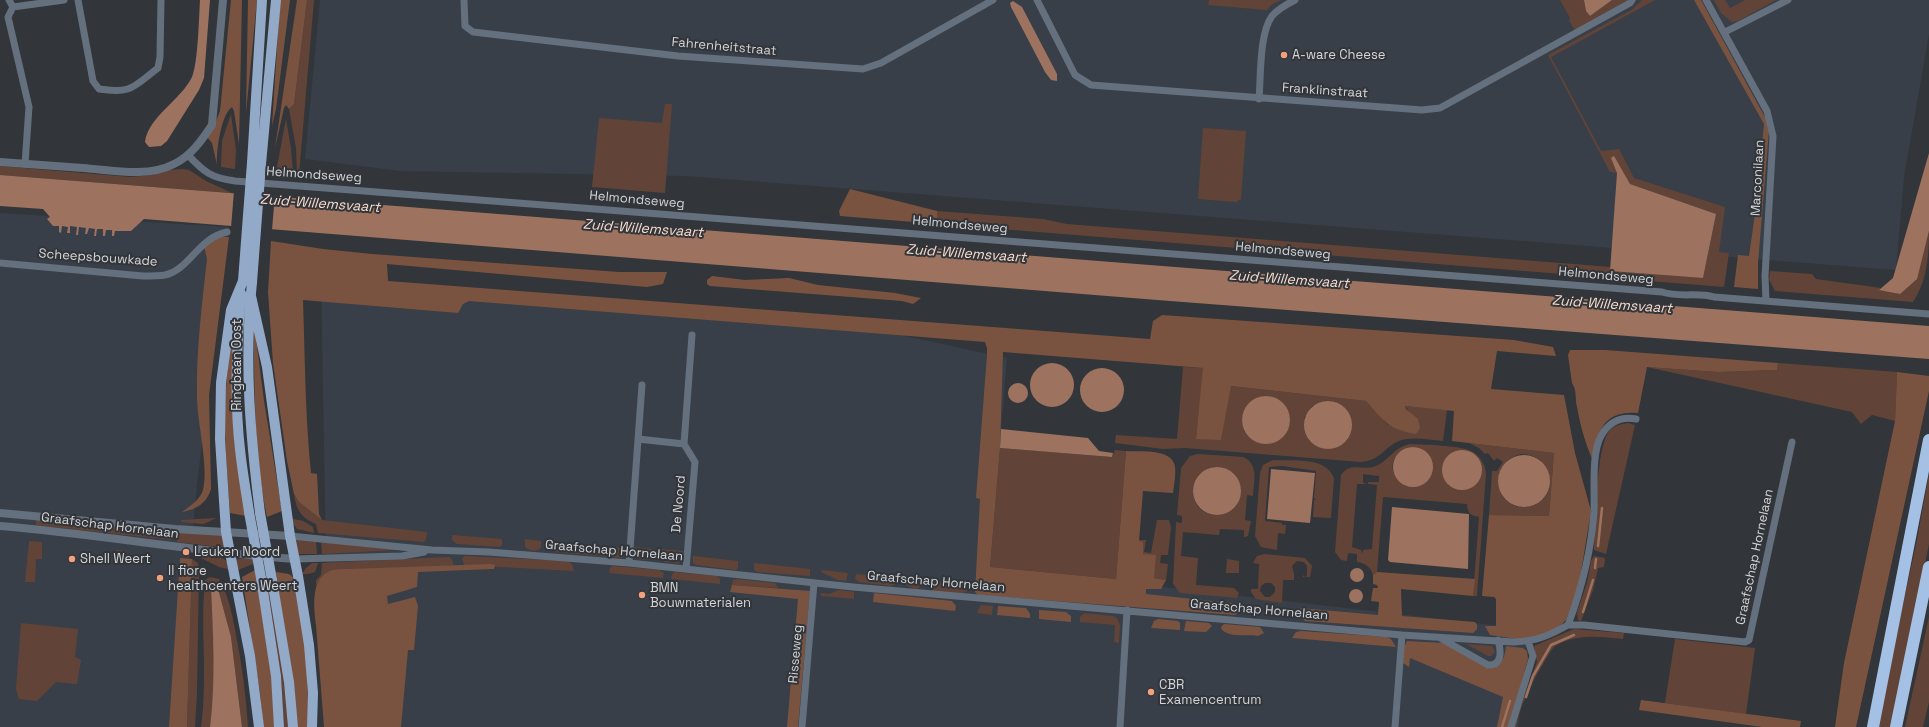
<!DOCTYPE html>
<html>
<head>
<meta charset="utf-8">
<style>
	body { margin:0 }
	canvas { display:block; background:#323539 }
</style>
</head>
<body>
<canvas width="1929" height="727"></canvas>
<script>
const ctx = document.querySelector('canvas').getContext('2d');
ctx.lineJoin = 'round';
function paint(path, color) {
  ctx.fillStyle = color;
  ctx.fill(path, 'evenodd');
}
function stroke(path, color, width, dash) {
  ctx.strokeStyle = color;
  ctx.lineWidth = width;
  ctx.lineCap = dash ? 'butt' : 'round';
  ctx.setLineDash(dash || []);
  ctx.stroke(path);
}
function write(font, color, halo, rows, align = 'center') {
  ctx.font = font + ' "Space Grotesk",sans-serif';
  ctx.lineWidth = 4;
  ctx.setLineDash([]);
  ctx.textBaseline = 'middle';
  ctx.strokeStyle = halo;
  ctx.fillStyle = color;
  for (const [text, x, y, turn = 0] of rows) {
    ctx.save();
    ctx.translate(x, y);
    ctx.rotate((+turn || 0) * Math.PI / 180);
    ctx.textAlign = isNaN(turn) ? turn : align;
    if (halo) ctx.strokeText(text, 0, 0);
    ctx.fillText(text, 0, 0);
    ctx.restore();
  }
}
paint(new Path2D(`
	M320 0H1929V34L1904 177 1896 270 686 176 400 171 305 159Z
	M0 213 229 227 197 484 174 727H0Z
	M321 278 831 320 1007 358 990 567 1528 629 1518 727H334L327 613Z`), '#383f48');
paint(new Path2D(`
	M307 0H314L299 174 297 173 296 148 289 109 294 104Z
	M1209 0H1281L1271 5 1267 10 1208 5Z
	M1560 0H1584L1586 11 1590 16 1612 0H1628L1577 29H1574L1569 20 1570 18Z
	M1642 0H1655L1551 57 1601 151 1619 149 1634 178 1725 207 1719 252 1729 253 1724 287 938 224 937 211 1043 219 1067 224 1611 267V271L1703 278 1716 214 1630 184 1611 158 1617 173 1610 172 1548 55 1633 9Z
	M1714 0H1725L1730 8 1745 0H1776L1738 21 1732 22 1721 13Z
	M665 104H672L665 193 592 187 599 118 662 123Z
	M231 114 236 150 235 169 221 167 222 141Z
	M286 119 291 148 293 173 276 172Z
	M1203 128 1246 131 1241 199 1236 202 1198 199Z
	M0 166 130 177 152 175 168 170 183 169 189 170 206 181 232 193 0 175Z
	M1929 231C1929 256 1927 281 1913 302L1775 291 1769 279 1770 271 1812 274 1816 279 1881 288 1879 289 1900 294 1927 240Z
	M1778 363 1897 372 1895 421 1872 415 1861 424 1852 412 1647 367 1718 372 1777 370Z
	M1183 367 1204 368 1196 439H1221L1230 386 1366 401 1388 425 1411 414 1405 406 1447 410 1443 441C1430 440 1411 436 1399 441 1383 448 1381 460 1361 462L1185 448 1163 449 1115 443 1116 435 1177 439ZM1265 396C1281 397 1290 407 1290 423L1245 432C1237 415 1247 399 1265 396ZM1327 401C1351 402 1359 430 1341 445L1304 418 1312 406Z
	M1628 423 1635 425 1606 554 1594 550C1596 525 1595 445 1611 429 1616 425 1622 424 1628 423Z
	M1469 443 1554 453 1549 516 1489 515 1492 471H1497L1503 462 1497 458 1494 461 1488 453 1485 454 1479 448ZM1521 454C1557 454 1560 505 1525 507 1493 508 1488 462 1521 454Z
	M1411 444C1426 445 1458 445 1471 451 1480 455 1485 464 1486 474L1477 596H1473L1479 517C1470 515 1468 514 1467 504L1383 497 1377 572 1373 575C1371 567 1365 563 1357 562V554L1348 553 1347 561 1341 560 1335 552 1341 475C1350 462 1360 470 1373 467 1388 463 1394 446 1411 444ZM1414 447 1422 449 1428 454 1403 484C1384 470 1393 450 1414 447ZM1460 451C1474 451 1477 459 1482 471L1476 484C1467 491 1458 491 1448 485V456ZM1363 474 1379 476V482H1368V484L1377 485 1372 549 1363 550 1362 554 1361 550 1352 547 1357 484H1367L1363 483Z
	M1000 448 1112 457 1115 450 1126 451 1116 579 990 567Z
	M1198 454 1243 457C1259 464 1254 481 1253 496L1247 495 1245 520 1251 521 1248 536 1244 537V530L1220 529 1219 535 1183 532 1181 556 1198 558 1196 585 1234 588 1239 593 1237 598 1180 593 1173 584 1176 522 1182 523V516L1177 515 1181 468 1190 456ZM1216 467C1248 470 1248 514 1217 515 1187 515 1184 471 1216 467Z
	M1273 460C1292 461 1326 456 1334 478L1331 518 1313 517 1314 500H1316L1314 498 1316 471 1282 466 1269 467 1265 521 1282 523V525H1286L1285 534 1278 533 1277 550 1261 547 1255 536 1260 473 1263 465Z
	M1929 474V544L1891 727H1876L1916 545Z
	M294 494 299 502 322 520 427 532 426 539 424 542 318 533 316 524C301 518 296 509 294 494Z
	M216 518 204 524 181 522V520Z
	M289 518 303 521 313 527 314 533 297 529Z
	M36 519 172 530 171 540 36 525Z
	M1157 520H1169L1171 527 1168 555H1161L1160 563 1168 564 1166 580 1154 578 1138 542 1139 540H1146L1144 552 1151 553Z
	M177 530 224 534 227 548 177 542Z
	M452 535 502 539V545L499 547 457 544 452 540Z
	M525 539 541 541V548C536 552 529 551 525 547Z
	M294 540 316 542 317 554H296Z
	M29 541 42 542V559H36L35 582H25Z
	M321 542 413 549 322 554Z
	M552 542 624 548V556L622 558 556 552 551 549Z
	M634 547 654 549V556L648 560 638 559 635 557Z
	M661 549 683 551V559L678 563 665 562 660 556Z
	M117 550 126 551 125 562 117 561 115 559Z
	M200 553C216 556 225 554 232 570L219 567 197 556Z
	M1264 554 1305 558 1312 566 1310 577H1303V575L1305 577 1307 576V566L1304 562 1297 561 1292 566 1294 574V580H1283L1282 603 1256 599 1251 592V589H1258L1259 564 1253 563 1257 556ZM1265 583H1271L1275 587V592L1270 597H1265L1260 591 1261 586Z
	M465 556 567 561 572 564 574 571 464 565 462 558Z
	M693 556 738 561V568L736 570 696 565 693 563Z
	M1594 556 1605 558 1604 567 1598 568 1593 590 1581 621 1578 620 1577 612 1587 583 1591 561Z
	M449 557 452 559 454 565 322 577 316 586V580L321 575 322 563Z
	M192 559 198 563 199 570 197 693 195 727H187Z
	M238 559H253V564L238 570 236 561Z
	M1227 559 1239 561V573H1226Z
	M312 563H318L315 572 308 574H302L306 568Z
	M754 563 810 569V576L757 572 754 569Z
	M613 566 659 570 664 573 663 578 609 573 610 568Z
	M822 570 848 573 846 581 838 580 821 572Z
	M675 572 717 576 720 579V584L671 579 672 574Z
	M856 574 897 578 894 585 890 586 859 582 855 579Z
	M210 577 219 579C229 596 232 615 236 635 242 665 246 696 248 727H242L231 637 217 585 213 581C214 630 217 679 210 727H201C208 678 200 629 205 580Z
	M906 578 921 580V586L917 589 909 587 905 584Z
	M737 579 775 583 778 588 732 585 733 580Z
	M929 581 967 585V591L963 593 932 591 929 587Z
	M269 585 285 683 288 727H284L281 677 267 586Z
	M839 590 854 592V599L821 596V593L829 594Z
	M981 605 993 606 992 615 977 613Z
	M1084 613 1113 616 1117 618 1120 625 1119 643 1114 642 1115 625 1080 622V617Z
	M1929 617V702L1923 727H1905Z
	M21 623 78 629 75 657 81 660 77 684 56 682 37 701 19 699 16 689Z
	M1574 629 1624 633 1623 639C1601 637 1578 633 1557 645 1552 647 1549 655 1546 659 1533 680 1521 702 1516 727H1513L1537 662 1534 646Z
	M1675 639 1755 648 1746 714 1665 703Z
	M1466 644 1492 646 1495 652 1491 656H1488Z`), '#614437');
paint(new Path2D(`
	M231 0H242L239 144 234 111 232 107C221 114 216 152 217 165L212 143 207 137 215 124 220 111Z
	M248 0H257L246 113Z
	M280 0H290L276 109 272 126Z
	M297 0H307L294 104 289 109 286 105 284 108 275 148Z
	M1694 0H1701L1767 121 1769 130 1758 263V289L1734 287 1738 255 1749 256 1757 200 1764 124Z
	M850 189 937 211 938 224 840 216 839 211Z
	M222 237H229L209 395 211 489C206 504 197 509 182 512 190 506 200 500 203 490 209 468 197 422 197 396 196 351 202 304 207 259L204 246 212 240Z
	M271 241 323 249 372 254 619 272H667L663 284 647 287 387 264 388 281 1150 339 1153 321 1162 315 1514 340 1553 347 1556 356 1497 351 1491 389 1564 395 1575 453 1591 511 1580 578 1575 598 1566 620 1560 626 1538 637 1517 639 1490 635 1485 626H1496V599L1494 597 1482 596 1489 515 1549 516 1554 453 1452 441 1454 411 1405 406 1406 409 1418 419 1420 428 1416 434C1388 429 1384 421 1366 401L1231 386 1221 440 1196 439 1203 368 1003 352 1000 448 990 567 1116 579 1126 451C1140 452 1173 448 1175 467 1176 475 1174 485 1173 493L1143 491 1139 541 1143 542V554L1156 555 1154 578 1166 580 1161 589H1146V594L1241 604 1239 612 1235 615 978 595 975 592 980 499 976 498 987 355V348L985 342 469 301 463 304 458 313 303 300C305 358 305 416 311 473L317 474 319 514 322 520 299 502 294 494 287 461 273 363 268 292Z
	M712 276 745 280 789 278 818 285 895 293 921 298 913 304 902 301 710 286 707 284V280Z
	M236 305 246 516 230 513C228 479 224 443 225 409 226 374 231 339 236 305Z
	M254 323 264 401 282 511 267 517C254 453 254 388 254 323Z
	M1570 350H1605L1778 363 1777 370 1718 372 1647 367 1638 413C1604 410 1598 430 1592 459 1585 442 1580 425 1577 407 1575 399 1577 390 1572 383L1568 355Z
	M1897 372 1929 376V391L1856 727H1835L1844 663 1895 421Z
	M180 558 192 559 187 727H169Z
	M495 565 494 569H492L418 572 417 587 387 596 388 604 415 597 418 606 414 650H408L401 727H324L316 625C314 608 310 579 330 571 336 569 344 569 351 569L490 564Z
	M255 570 271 672 276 727H263L260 693 242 577Z
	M276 572 289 574 293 577 306 644 309 727H295L290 673Z
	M1377 572 1475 579 1473 596 1401 589 1402 616 1475 622 1477 625V629L1473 633 1305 621 1301 618 1300 608 1378 615 1379 602 1371 601 1373 588H1378L1377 585 1373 584V575Z
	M732 585 810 591 798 727H787L798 599 730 592Z
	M874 593 952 601 956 606 955 611 873 602Z
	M998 606 1026 608 1030 614V618L997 615Z
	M1039 610 1066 612 1071 616V622L1039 619Z
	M1158 619 1178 621 1180 623V630L1151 628 1154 621Z
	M1186 621 1209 623 1212 626 1206 632 1184 631Z
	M1224 624 1260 627 1264 633 1258 636C1247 634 1231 638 1222 630L1221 627Z
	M1301 631 1387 637 1391 639 1396 647 1292 638 1296 632Z
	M1407 641 1443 643 1488 668C1501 670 1505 657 1506 646L1523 648 1527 651 1528 659 1509 727H1497L1503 697 1410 658 1409 667 1403 663 1404 647Z
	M1641 700 1801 721 1800 727H1762L1639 710Z`), '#7a5340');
paint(new Path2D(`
	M200 0H210L204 78 199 90 167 141 161 146 149 147 145 142C148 117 181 100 192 77 198 63 199 17 200 0Z
	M1584 0H1612L1590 16 1586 11Z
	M1013 1 1022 7 1057 74V81L1051 80 1045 72 1011 7 1010 3Z
	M1929 153V231L1917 279 1900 294 1879 290 1893 278Z
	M1614 156 1630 184 1716 214 1703 278 1610 271 1617 173 1611 158Z
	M0 175 1929 326V359L1170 301 144 219 131 231H115L114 236H112V230H106L105 236H103V229H97L96 236H94L95 229 89 228 87 234H85L86 228 79 227 78 235H76L77 227 70 226V233H67L68 227 62 226 61 233 59 232V226H53L47 219 50 217 43 209 0 206Z
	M1030 385a22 22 0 1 1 44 0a22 22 0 1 1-44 0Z
	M1080 390a22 22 0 1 1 44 0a22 22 0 1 1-44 0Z
	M1008 393a10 10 0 1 1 20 0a10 10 0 1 1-20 0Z
	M1242 420a24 24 0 1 1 48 0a24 24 0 1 1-48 0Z
	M1304 425a24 24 0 1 1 48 0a24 24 0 1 1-48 0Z
	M1001 429 1088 438 1099 451 1113 453 1112 457 1000 448Z
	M1393 467a20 20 0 1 1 40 0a20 20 0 1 1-40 0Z
	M1442 470a20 20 0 1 1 40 0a20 20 0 1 1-40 0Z
	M1498 481a26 26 0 1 1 52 0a26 26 0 1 1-52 0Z
	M1193 491a24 24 0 1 1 48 0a24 24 0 1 1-48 0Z
	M1271 469 1315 473 1310 523 1267 519Z
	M1392 507 1469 514 1468 569 1390 562 1388 560Z
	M1350 575a7 7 0 1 1 14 0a7 7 0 1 1-14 0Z
	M213 581 217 585 231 637 242 727H210C216 680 213 633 211 586Z
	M1349 596a7 7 0 1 1 14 0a7 7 0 1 1-14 0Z`), '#9d7360');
paint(new Path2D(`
	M234 191 275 194 272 230 231 228Z`), '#323539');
stroke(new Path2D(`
	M1598 546 1602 508
	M1595 568 1596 559
	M1583 612 1593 580
	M1526 697 1533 676 1551 645 1574 635
	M1502 727 1510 701`), '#9d7360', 2.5);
stroke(new Path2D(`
	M9 0 13 7 64 0
	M78 0 93 81 99 89C132 94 133 87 158 68L160 57 161 0
	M464 0 465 26 473 32 678 56 863 69 881 63 993 0
	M1037 0 1075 75 1091 85 1422 110 1440 108 1630 3 1632 0
	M1706 0 1767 111 1773 136 1765 276 1766 301
	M13 7 8 17 29 107 25 164
	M1725 32 1788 0
	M1259 99C1261 76 1259 34 1272 16 1278 9 1287 4 1295 0
	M188 155C204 172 211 178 235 181L1662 292C1680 298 1697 292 1714 297L1929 314
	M0 263 143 276C150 276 158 276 165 275 190 269 198 238 227 232
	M638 439 684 444
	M290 536 432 550 489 552 629 563 853 587 1402 635 1514 642C1537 641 1548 636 1568 625 1582 588 1591 552 1594 512 1595 492 1591 454 1601 436 1609 422 1620 416 1636 419
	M295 559 402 556 424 552
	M629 563 642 385
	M686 569 695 462 684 444 692 335
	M1568 625H1584L1745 642 1749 640 1792 442
	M1440 638 1488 665C1503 666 1501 650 1498 640
	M802 727 814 583
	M1120 727 1127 610
	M1395 727 1402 635
	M1511 727 1533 656 1528 641`), '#64707e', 7);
stroke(new Path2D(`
	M0 162C28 164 55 166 83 168 112 170 147 178 174 164 191 156 202 140 212 125L223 0
	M0 513 175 529 290 536
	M0 526C99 534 196 552 295 559`), '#64707e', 8);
stroke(new Path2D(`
	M252 163 262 0
	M261 164 276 0
	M243 281 231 310 221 383 220 439 226 532 250 656 259 727
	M252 282C244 362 250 433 260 513
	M241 293C237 344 234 397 240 449 242 470 246 491 249 512
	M251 296 267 367 290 536 298 576 309 645 313 693 312 727
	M261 578 276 676 279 727
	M272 580 289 682 293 727`), '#92a9c8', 10);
stroke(new Path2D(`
	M1873 727 1929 440
	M1896 727 1929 567`), '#a4c0e4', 12);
stroke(new Path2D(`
	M243 281 252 163
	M252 282 261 164
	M249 512 261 578
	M260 513 272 580`), '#92a9c8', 10);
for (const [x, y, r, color] of [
	[1284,55,4,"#f1a17c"],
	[186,552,4,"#f1a17c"],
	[72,559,4,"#f1a17c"],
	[160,578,4,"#f1a17c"],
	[642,595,4,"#f1a17c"],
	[1151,692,4,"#f1a17c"]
]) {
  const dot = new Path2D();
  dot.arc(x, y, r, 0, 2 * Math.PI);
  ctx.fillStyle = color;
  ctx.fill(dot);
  stroke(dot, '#323539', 1.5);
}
write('13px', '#d3d5d8', '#323539', [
	["Fahrenheitstraat",724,47,5],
	["Franklinstraat",1325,91,4],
	["Helmondseweg",314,175,4],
	["Marconilaan",1758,178,-87],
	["Helmondseweg",637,200,5],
	["Helmondseweg",960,225,5],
	["Helmondseweg",1283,251,5],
	["Scheepsbouwkade",98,258,4],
	["Helmondseweg",1606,276,5],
	["Ringbaan Oost",237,365,-90],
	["De Noord",679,504,-85],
	["Graafschap Hornelaan",110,526,7],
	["Graafschap Hornelaan",614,551,5],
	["Graafschap Hornelaan",1755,557,-78],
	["Graafschap Hornelaan",936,582,5],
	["Graafschap Hornelaan",1259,610,5],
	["Risseweg",796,654,-85]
]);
write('13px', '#d3d5d8', '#323539', [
	["A-ware Cheese",1292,55],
	["Leuken Noord",194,552],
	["Shell Weert",80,559],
	["Il fiore",168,571],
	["healthcenters Weert",168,586],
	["BMN",650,588],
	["Bouwmaterialen",650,603],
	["CBR",1159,685],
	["Examencentrum",1159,700]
], 'left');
write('italic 14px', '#f8dbce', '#323539', [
	["Zuid-Willemsvaart",320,204,4],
	["Zuid-Willemsvaart",643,229,4],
	["Zuid-Willemsvaart",966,254,4],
	["Zuid-Willemsvaart",1289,280,4],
	["Zuid-Willemsvaart",1612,305,4]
]);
</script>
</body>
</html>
